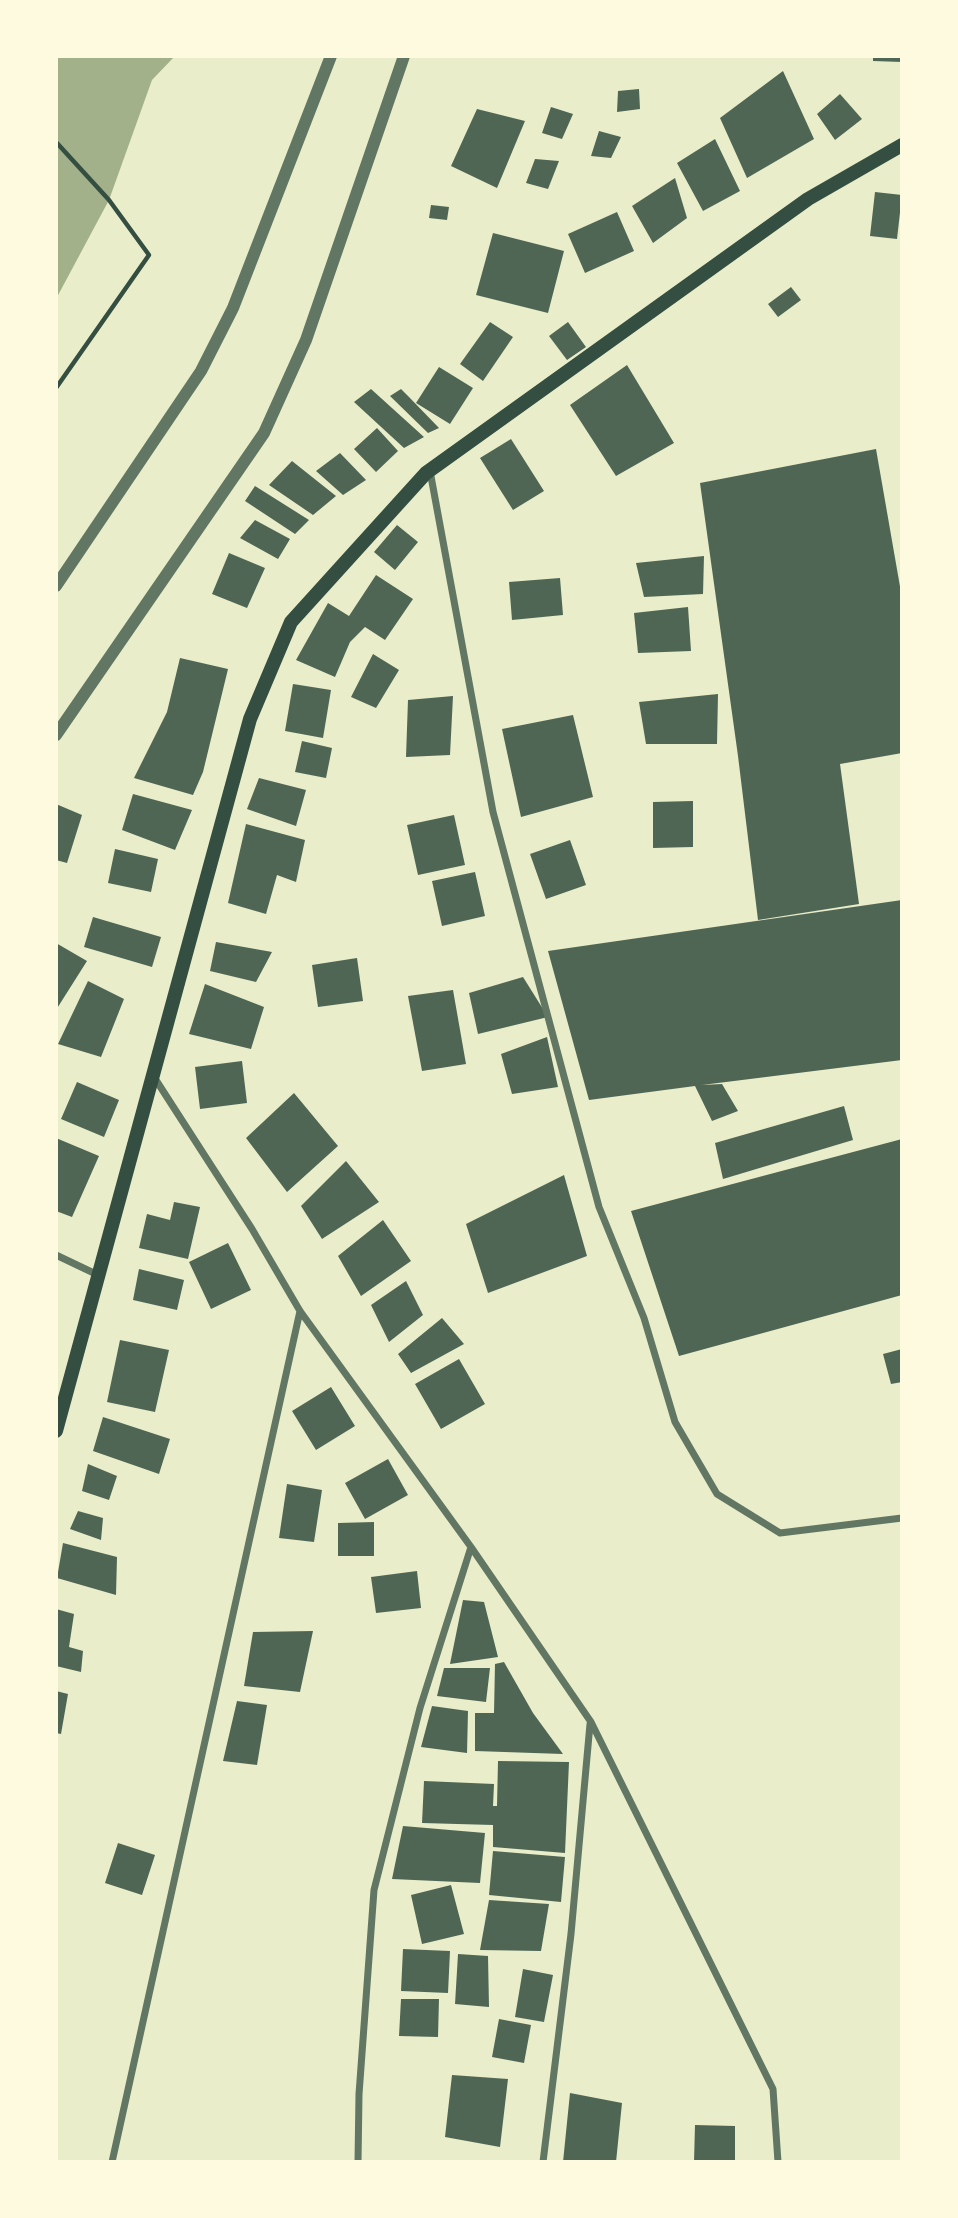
<!DOCTYPE html>
<html>
<head>
<meta charset="utf-8">
<style>
	body { margin:0 }
	#map { position:relative; width:958px; height:2218px; overflow:hidden; background:#e9edc9; font-family:Lora,serif }
	canvas { display:block }
	.frame { position:absolute; inset:0; border:58px solid #fefae0; pointer-events:none }
</style>
</head>
<body>
<div id="map">
<canvas width="958" height="2218"></canvas>
<div class="frame"></div>
</div>
<script>
const ctx = document.querySelector('canvas').getContext('2d');
ctx.lineJoin = 'round';
function paint(path, color) {
  ctx.fillStyle = color;
  ctx.fill(path, 'evenodd');
}
function stroke(path, color, width, dash) {
  ctx.strokeStyle = color;
  ctx.lineWidth = width;
  ctx.lineCap = dash ? 'butt' : 'round';
  ctx.setLineDash(dash || []);
  ctx.stroke(path);
}
paint(new Path2D(`
	M56 56H175L152 80 109 200 56 299Z`), '#a3b18a');
paint(new Path2D(`
	M873 56H902V62L873 61Z
	M783 71 814 139 747 178 720 118Z
	M639 89 640 109 617 112 618 91Z
	M840 94 862 119 835 140 817 114Z
	M551 107 573 114 562 139 542 133Z
	M477 109 525 121 497 188 451 166Z
	M599 131 621 137 611 158 591 156Z
	M715 139 740 191 703 211 677 163Z
	M535 159 559 161 548 189 526 183Z
	M675 178 687 218 653 243 632 206Z
	M875 192 902 195 897 239 870 236Z
	M431 205 449 207 447 220 429 218Z
	M617 212 634 251 585 273 568 234Z
	M493 233 564 251 548 313 476 295Z
	M791 287 801 300 778 317 768 304Z
	M490 322 513 337 483 381 460 364Z
	M568 322 586 347 567 360 549 336Z
	M627 365 674 443 616 476 570 405Z
	M439 367 473 388 450 424 416 403Z
	M371 389 424 437 404 448 354 402Z
	M401 389 409 397 439 428 428 433 390 396Z
	M377 428 398 451 376 472 354 449Z
	M511 439 544 491 513 510 480 458Z
	M876 449 902 598V753L840 764 859 904 758 920 738 756 700 483Z
	M340 453 366 480 343 495 316 471Z
	M292 461 336 496 313 515 269 485Z
	M255 486 309 520 295 534 245 501Z
	M255 520 290 539 278 559 240 538Z
	M397 525 418 542 395 570 374 552Z
	M229 553 265 568 247 608 212 594Z
	M704 556 703 594 644 597 636 563Z
	M376 575 413 599 385 640 365 627 350 642 335 677 296 660 328 603 349 616Z
	M560 578 563 615 512 620 509 582Z
	M688 607 691 651 638 653 634 613Z
	M373 654 399 670 376 708 351 697Z
	M180 658 228 669 203 772 193 795 134 778 167 712Z
	M293 684 331 690 323 738 285 731Z
	M718 694 717 744H646L639 702Z
	M453 696 450 755 406 757 408 700Z
	M573 715 593 797 521 817 502 729Z
	M302 741 332 748 326 778 295 772Z
	M259 778 306 790 296 826 247 809Z
	M133 794 192 810 175 850 122 830Z
	M693 801V847L653 848V802Z
	M56 804 82 815 67 863 56 860Z
	M454 815 465 865 418 875 407 825Z
	M246 824 305 840 296 882 277 875 266 914 228 903Z
	M570 840 586 885 546 899 530 854Z
	M115 849 158 859 151 892 108 883Z
	M475 872 485 916 442 926 432 881Z
	M902 900V1060L702 1085 722 1084 738 1111 712 1121 695 1086 589 1100 548 951Z
	M93 917 161 937 152 967 84 947Z
	M216 942 272 952 256 982 210 971Z
	M56 943 87 961 56 1010Z
	M357 958 363 1001 318 1007 312 965Z
	M523 977 548 1017 478 1034 469 993Z
	M88 981 124 999 101 1057 58 1044Z
	M205 984 264 1007 251 1049 189 1034Z
	M453 990 466 1064 422 1071 408 996Z
	M547 1037 558 1087 512 1094 501 1054Z
	M242 1061 247 1103 200 1109 195 1067Z
	M77 1082 119 1100 104 1137 61 1119Z
	M294 1093 338 1146 287 1192 246 1138Z
	M844 1106 853 1140 723 1179 715 1143Z
	M56 1138 99 1156 72 1217 56 1211Z
	M902 1139V1295L679 1356 631 1211Z
	M346 1161 379 1202 322 1239 301 1206Z
	M564 1175 587 1256 488 1293 466 1224Z
	M174 1202 200 1207 188 1259 139 1248 147 1214 170 1220Z
	M383 1220 411 1261 361 1296 338 1256Z
	M228 1243 251 1290 211 1309 189 1262Z
	M139 1269 184 1280 177 1310 133 1300Z
	M406 1281 423 1315 389 1342 371 1305Z
	M442 1318 464 1344 411 1373 398 1354Z
	M120 1340 169 1350 155 1412 107 1402Z
	M902 1349V1382L891 1384 883 1354Z
	M459 1359 485 1404 441 1429 415 1384Z
	M331 1387 355 1426 316 1450 292 1411Z
	M103 1417 170 1439 159 1474 93 1451Z
	M388 1459 408 1495 365 1519 345 1483Z
	M88 1464 117 1476 109 1500 82 1491Z
	M287 1484 322 1490 314 1542 279 1538Z
	M78 1511 103 1518 101 1540 70 1529Z
	M374 1522V1556H338V1523Z
	M63 1543 117 1557 116 1595 57 1578Z
	M417 1571 421 1608 376 1613 371 1577Z
	M463 1600 484 1602 498 1657 450 1664Z
	M56 1609 74 1614 69 1647 83 1651 81 1672 56 1666Z
	M313 1631 300 1692 244 1686 253 1632Z
	M504 1662 533 1713 563 1754 475 1751V1713H494L495 1664Z
	M444 1668H490L486 1702 437 1696Z
	M56 1691 68 1694 61 1734 56 1733Z
	M237 1701 267 1705 257 1765 223 1761Z
	M432 1706 468 1711 467 1753 421 1747Z
	M498 1761 569 1762 565 1853 493 1847V1825L422 1823 424 1781 494 1784 493 1806H497Z
	M403 1826 485 1833 480 1883 392 1879Z
	M118 1843 155 1855 142 1895 105 1883Z
	M493 1851 565 1857 561 1902 489 1895Z
	M451 1885 464 1934 422 1944 411 1895Z
	M489 1900 549 1904 541 1951 480 1950Z
	M403 1949 450 1951 448 1993 401 1991Z
	M458 1954 488 1956 489 2007 455 2004Z
	M523 1969 553 1975 544 2022 515 2017Z
	M401 1999H439L438 2037 399 2036Z
	M499 2019 531 2025 524 2063 492 2057Z
	M452 2075 508 2079 500 2147 445 2137Z
	M570 2093 622 2103 616 2162H563Z
	M695 2125 735 2126V2162H694Z`), '#4f6655');
stroke(new Path2D(`
	M56 142 109 200 149 255 56 388`), '#344e41', 4.5);
stroke(new Path2D(`
	M430 471 493 812 599 1207 644 1318 675 1422 717 1494 780 1533 902 1518
	M154 1077 252 1229 300 1311 471 1547 591 1722 773 2089 778 2162
	M56 1255 98 1275
	M112 2162 300 1311
	M358 2162 359 2094 374 1890 420 1708 471 1547
	M543 2162 571 1934 590 1724`), '#617663', 7);
stroke(new Path2D(`
	M56 586 201 371 233 308 331 56
	M56 735 264 433 306 340 404 56`), '#617663', 12);
stroke(new Path2D(`
	M56 1431 250 719 291 622 426 473 808 199 902 145`), '#344e41', 14);
</script>
</body>
</html>
